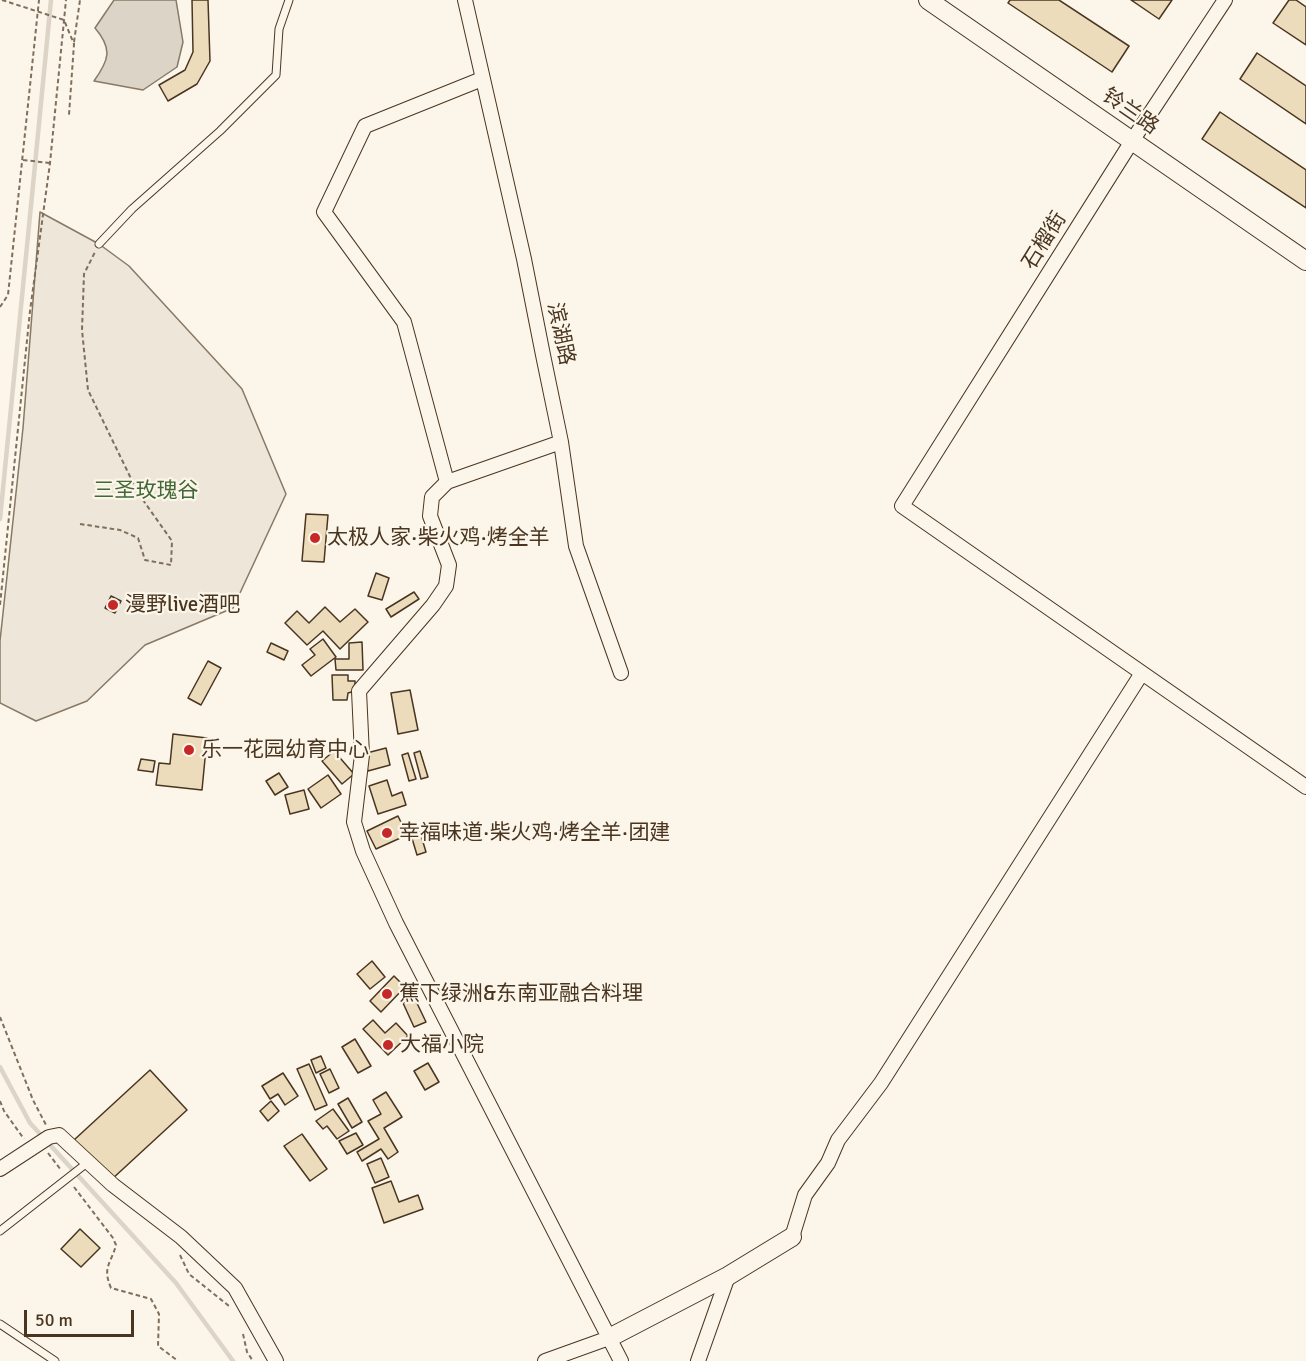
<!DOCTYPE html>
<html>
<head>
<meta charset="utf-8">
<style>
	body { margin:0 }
	#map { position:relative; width:1306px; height:1361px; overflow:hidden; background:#fbf6e9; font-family:Signika,sans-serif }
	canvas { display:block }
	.scale { position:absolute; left:24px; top:1310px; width:110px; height:27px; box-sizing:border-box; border:3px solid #4a3520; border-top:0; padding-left:8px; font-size:18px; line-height:21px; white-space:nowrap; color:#4a3520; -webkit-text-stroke:4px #fbf6e9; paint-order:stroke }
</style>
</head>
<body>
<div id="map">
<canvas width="1306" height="1361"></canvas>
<div class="scale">50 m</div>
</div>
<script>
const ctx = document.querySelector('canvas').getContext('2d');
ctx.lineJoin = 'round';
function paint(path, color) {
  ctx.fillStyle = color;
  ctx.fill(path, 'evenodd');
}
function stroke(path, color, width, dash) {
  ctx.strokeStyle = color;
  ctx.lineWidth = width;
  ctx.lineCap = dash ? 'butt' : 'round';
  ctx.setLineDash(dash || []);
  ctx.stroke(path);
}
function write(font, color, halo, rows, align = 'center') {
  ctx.font = font + ' Signika,"Noto Sans SC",sans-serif';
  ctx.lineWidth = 4.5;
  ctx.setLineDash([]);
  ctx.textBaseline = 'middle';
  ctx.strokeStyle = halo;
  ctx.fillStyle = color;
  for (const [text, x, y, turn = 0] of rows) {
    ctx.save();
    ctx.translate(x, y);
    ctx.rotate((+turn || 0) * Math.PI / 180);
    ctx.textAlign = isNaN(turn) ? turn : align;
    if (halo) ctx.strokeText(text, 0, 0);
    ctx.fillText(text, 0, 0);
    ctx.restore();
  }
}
const green = new Path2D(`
	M40 212 99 244 129 266 242 389 286 494 233 608 145 645 87 701 36 721 0 703V641L23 428Z`);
paint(green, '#ede6d9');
stroke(green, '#887966', 1.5);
const water = new Path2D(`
	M114 0H176L183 42 177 67 143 90 94 81C109 60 113 49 95 28Z`);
paint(water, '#dcd4c6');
stroke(water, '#887966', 1.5);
stroke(new Path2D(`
	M0 519C18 346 34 173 51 0
	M0 1067 30 1123 176 1283 233 1361`), '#dcd4c6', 4.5);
const building = new Path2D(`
	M192 0H208L210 61 197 84 168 101 159 85 185 70 193 52Z
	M1010 0H1059L1129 46 1112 72 1008 3Z
	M1131 0H1172L1159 19Z
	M1289 0H1296L1306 7V45L1273 23Z
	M1257 53 1306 86V124L1240 79Z
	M1220 112 1306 170V208L1202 139Z
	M306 514 328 515 324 562 302 561Z
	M376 573 389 578 382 600 368 596Z
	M414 592 419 599 391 617 386 609Z
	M111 596 121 601 115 613 105 608Z
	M325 607 340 622 355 609 368 622 340 649 323 631 307 645 285 623 297 611 309 623Z
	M323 639 336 657 311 676 302 665 315 655 310 649Z
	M362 642 363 670H336L335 659H349V643Z
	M271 643 288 651 284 660 267 652Z
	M208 661 221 668 201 705 188 698Z
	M332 675H348V681H355V691L348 693 347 700H333Z
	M410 690 418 730 398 734 391 693Z
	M173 734 207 738 202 790 156 785 159 763 170 764Z
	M386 748 390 765 368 771 363 754Z
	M334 751 354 774 342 784 322 761Z
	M420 751 428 777 421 779 414 753Z
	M408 753 416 779 409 781 402 755Z
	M141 759 155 761 153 772 138 770Z
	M279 773 288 787 275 795 266 781Z
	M328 775 341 794 321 808 308 789Z
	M387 780 392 796 402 792 406 805 378 814 369 786Z
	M304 790 309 809 290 814 285 795Z
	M398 816 407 835 376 849 367 831Z
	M420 832 426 852 417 855 411 835Z
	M372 961 385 977 370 989 357 974Z
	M394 976 405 987 381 1012 370 1001Z
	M414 997 426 1022 414 1027 403 1003Z
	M373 1020 385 1033 396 1023 408 1036 388 1055 363 1029Z
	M355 1039 371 1066 358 1073 342 1047Z
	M321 1056 326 1068 316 1073 311 1060Z
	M428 1063 439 1082 425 1090 414 1071Z
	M309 1064 327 1105 315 1110 297 1069Z
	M330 1069 339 1088 329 1093 320 1074Z
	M150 1070 187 1110 111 1180 74 1140Z
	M283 1073 298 1096 285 1105 278 1094 270 1099 262 1086Z
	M386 1092 402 1117 384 1128 398 1152 388 1159 381 1149 362 1161 357 1152 379 1139 368 1121 381 1114 373 1100Z
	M348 1098 362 1122 352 1128 338 1104Z
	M271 1101 279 1111 268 1121 260 1111Z
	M333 1109 349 1131 337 1139 327 1126 323 1129 316 1121Z
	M356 1133 363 1145 347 1154 339 1141Z
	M302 1134 327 1169 310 1181 284 1146Z
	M381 1158 389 1177 375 1183 367 1164Z
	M391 1181 399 1202 418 1195 423 1209 384 1223 372 1188Z
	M80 1229 100 1248 81 1267 61 1249Z`);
paint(building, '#ecdcbc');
stroke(building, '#4a3520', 1.5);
const lane = new Path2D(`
	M99 244 132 209 220 131 276 75 279 29 289 0
	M0 1231 87 1163
	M0 1324 55 1361`);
const street = new Path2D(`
	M465 0 524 259 543 355 561 442 576 546 621 673
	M1225 0 1132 141 902 506 1306 787
	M482 79 365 126 324 212 404 322 447 482 432 497 430 516 449 565 446 586 433 605 359 691 362 755 354 822 363 851 396 923 621 1361
	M447 482 561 442
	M0 1169 49 1137 59 1135 113 1185 181 1237 235 1288 276 1361
	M792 1237 805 1195 828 1163 838 1140 881 1083 1142 673
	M545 1361 609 1338
	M698 1361 728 1276`);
const secondary = new Path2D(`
	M928 0 1306 261
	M609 1338 728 1276 792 1237`);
stroke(lane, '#4a3520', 9);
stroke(street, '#4a3520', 16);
stroke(secondary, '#4a3520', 20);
stroke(new Path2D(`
	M2 0 64 20 74 44 69 115
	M74 42 80 0
	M23 160 50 163
	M0 307 8 295 39 0
	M80 524 120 530 138 538 145 560 171 565 172 541 138 493 88 390 82 330 84 274 95 252
	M0 605 30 311 50 163 66 0
	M0 1017 33 1100 46 1125
	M0 1101 4 1111 24 1139
	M48 1153 61 1170
	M74 1187 113 1238 116 1245C111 1264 102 1267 111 1288L151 1299 159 1314 158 1346 178 1361
	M180 1255 189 1274 229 1306
	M243 1334 247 1352 253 1361`), '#7f6f5c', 2, [4.5, 3]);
stroke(lane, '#fbf6e9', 7);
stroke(street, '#fbf6e9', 14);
stroke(secondary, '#fbf6e9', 18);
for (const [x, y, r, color] of [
	[315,538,6,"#c62828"],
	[113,605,6,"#c62828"],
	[189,750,6,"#c62828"],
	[387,833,6,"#c62828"],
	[387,994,6,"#c62828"],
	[388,1045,6,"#c62828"]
]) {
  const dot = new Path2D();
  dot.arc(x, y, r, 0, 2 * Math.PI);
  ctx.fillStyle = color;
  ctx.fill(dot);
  stroke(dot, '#fbf6e9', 2);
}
write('21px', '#4a3520', '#fbf6e9', [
	["铃兰路",1130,112,35],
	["石榴街",1045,241,-58],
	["滨湖路",560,334,78]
]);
write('21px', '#436837', '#fbf6e9', [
	["三圣玫瑰谷",146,491]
]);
write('21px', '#4a3520', '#fbf6e9', [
	["太极人家·柴火鸡·烤全羊",327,538],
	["漫野live酒吧",125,605],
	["乐一花园幼育中心",201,750],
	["幸福味道·柴火鸡·烤全羊·团建",399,833],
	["蕉下绿洲&东南亚融合料理",399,994],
	["大福小院",400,1045]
], 'left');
</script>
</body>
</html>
